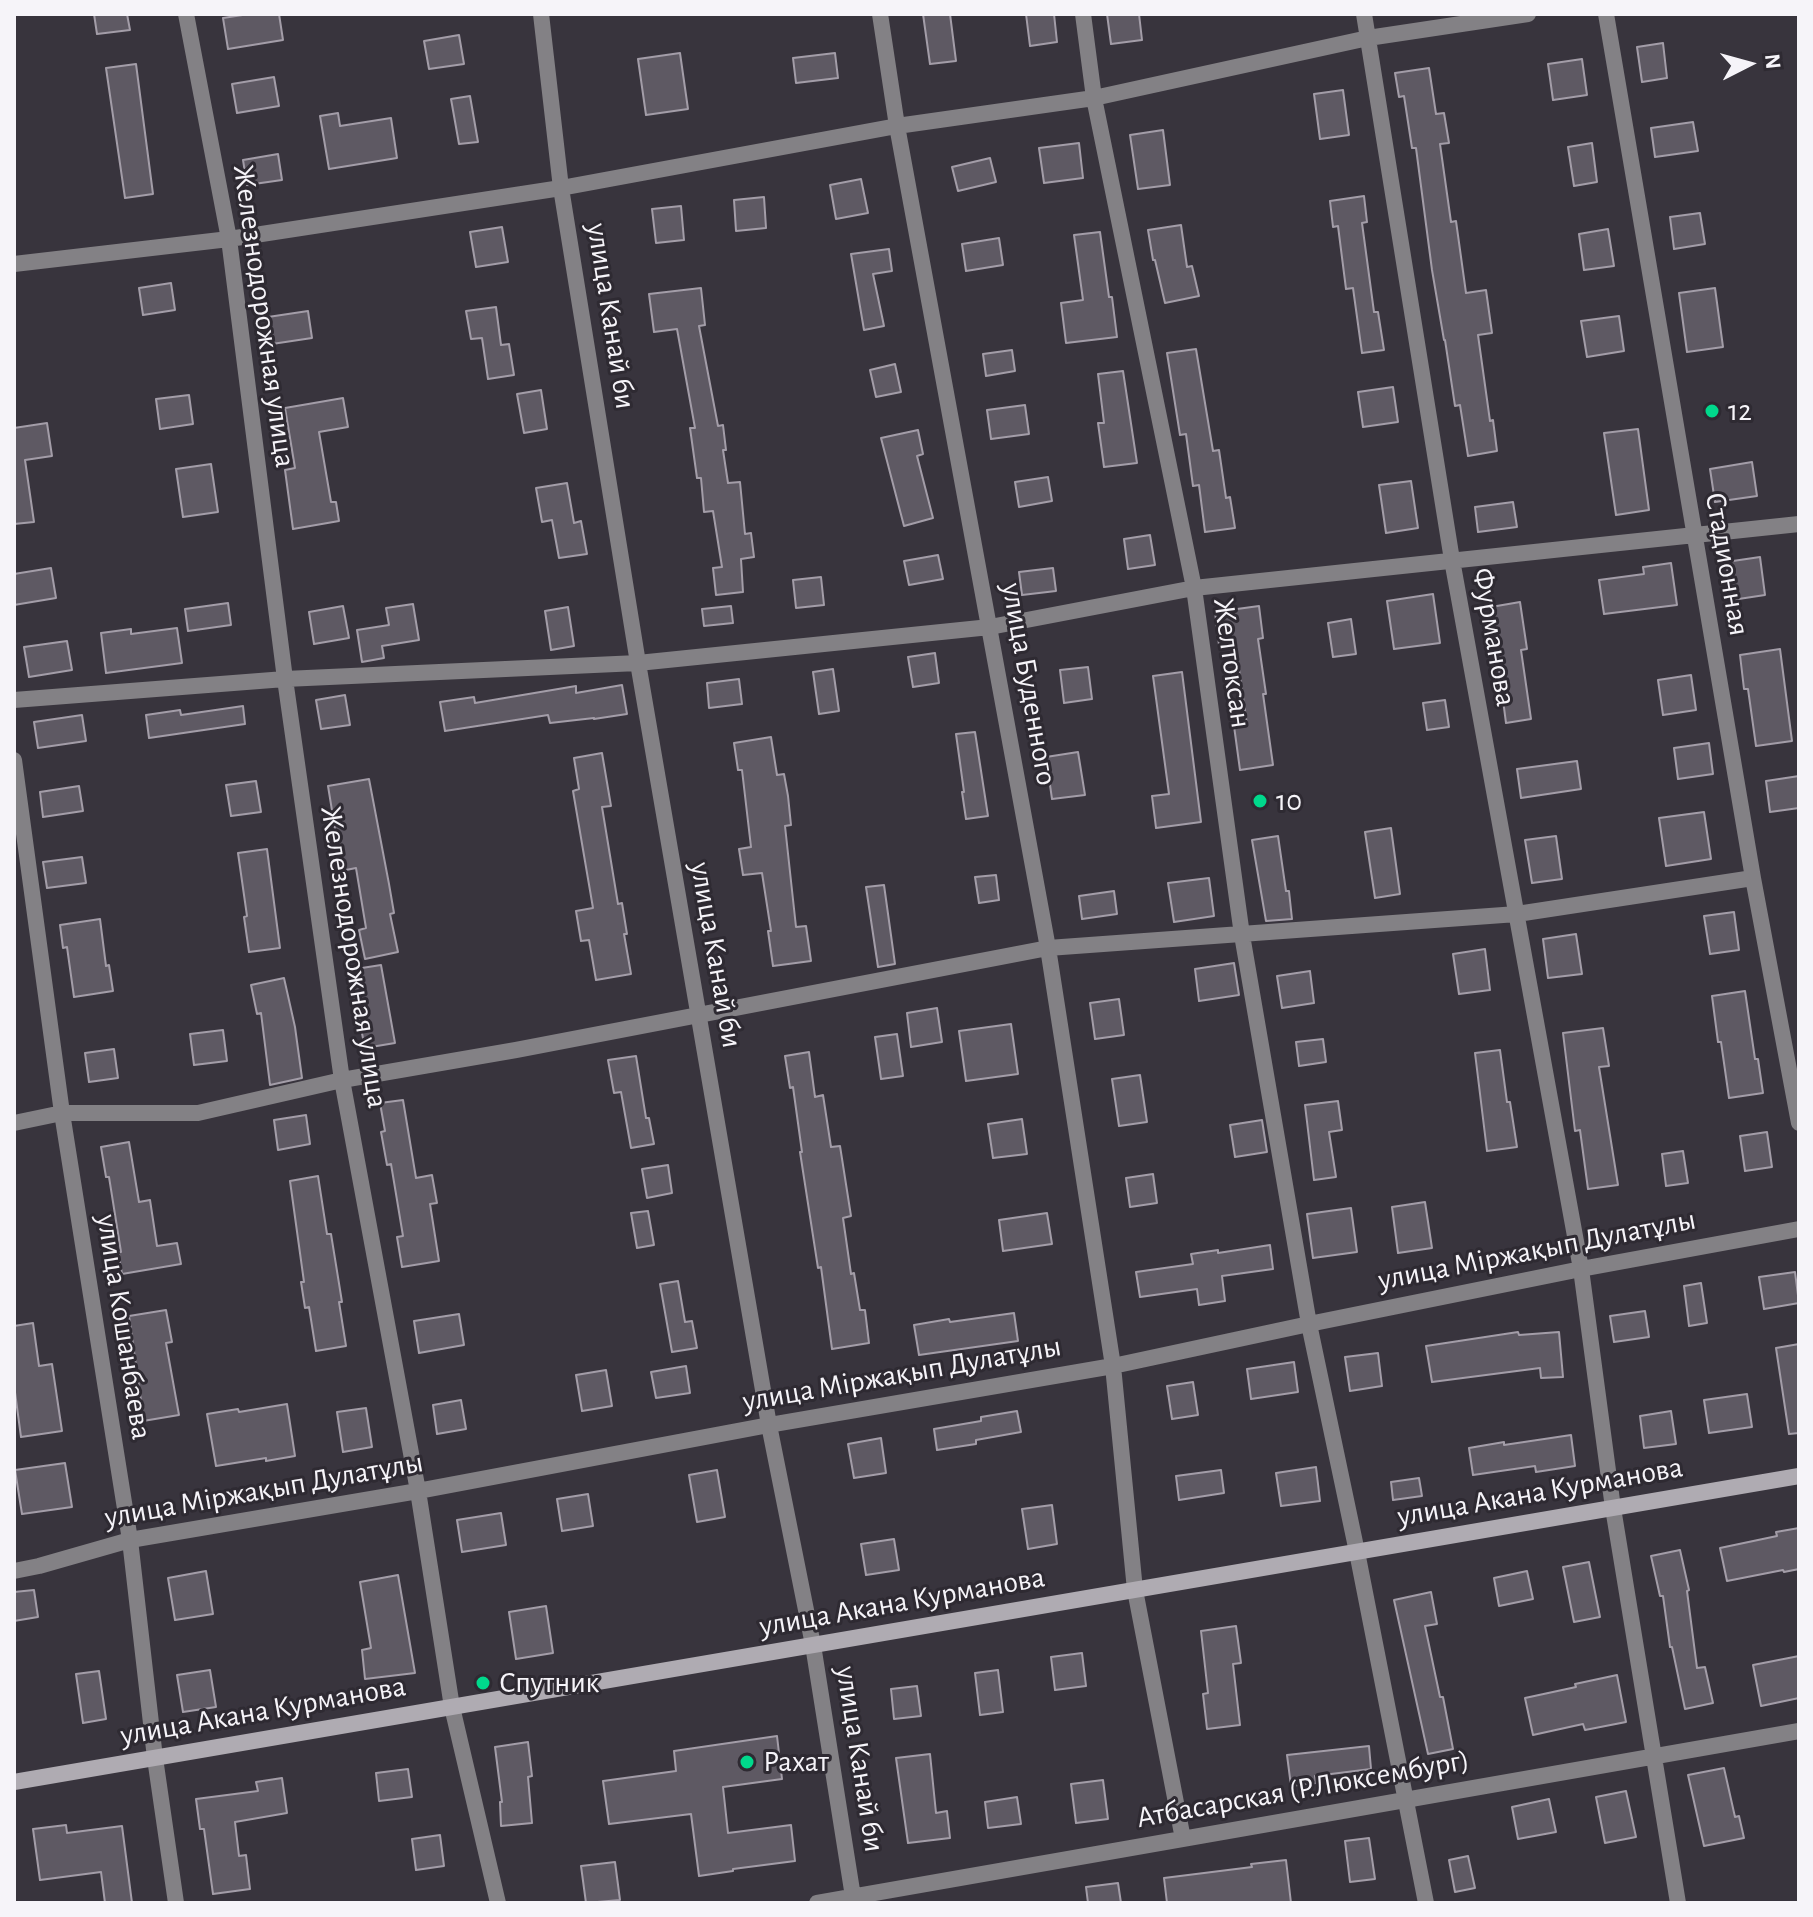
<!DOCTYPE html>
<html>
<head>
<meta charset="utf-8">
<style>
	body { margin:0 }
	#map { position:relative; width:1813px; height:1917px; overflow:hidden; background:#38343d; font-family:"Alegreya Sans",sans-serif }
	canvas { display:block }
	.frame { position:absolute; inset:0; border:16px solid #f6f4f9; pointer-events:none }
	.north { position:absolute; left:1709px; top:24px; width:80px; height:80px; -webkit-text-stroke:6px #2e2a32; paint-order:stroke; rotate:84deg; font-size:22px; font-weight:700; line-height:32px; text-align:center; color:#f6f4f9 }
	.north::after { content:''; display:block; margin:auto; width:28px; height:36px; background:#f6f4f9; clip-path:polygon(50% 0,100% 100%,50% 72%,0 100%) }
</style>
</head>
<body>
<div id="map">
<canvas width="1813" height="1917"></canvas>
<div class="frame"></div>
<div class="north">N</div>
</div>
<script>
const ctx = document.querySelector('canvas').getContext('2d');
ctx.lineJoin = 'round';
function paint(path, color) {
  ctx.fillStyle = color;
  ctx.fill(path, 'evenodd');
}
function stroke(path, color, width, dash) {
  ctx.strokeStyle = color;
  ctx.lineWidth = width;
  ctx.lineCap = dash ? 'butt' : 'round';
  ctx.setLineDash(dash || []);
  ctx.stroke(path);
}
function write(font, color, halo, rows, align = 'center') {
  ctx.font = font + ' "Alegreya Sans",sans-serif';
  ctx.lineWidth = 6;
  ctx.setLineDash([]);
  ctx.textBaseline = 'middle';
  ctx.strokeStyle = halo;
  ctx.fillStyle = color;
  for (const [text, x, y, turn = 0] of rows) {
    ctx.save();
    ctx.translate(x, y);
    ctx.rotate((+turn || 0) * Math.PI / 180);
    ctx.textAlign = isNaN(turn) ? turn : align;
    if (halo) ctx.strokeText(text, 0, 0);
    ctx.fillText(text, 0, 0);
    ctx.restore();
  }
}
const building = new Path2D(`
	M94 14H127L130 30 97 34Z
	M249 14H279L283 40 228 49 223 18Z
	M923 14H950L956 61 930 64Z
	M1026 14H1054L1057 42 1030 46Z
	M1107 14H1139L1142 40 1111 44Z
	M459 35 464 64 429 69 424 41Z
	M1663 43 1667 78 1642 82 1637 47Z
	M680 53 688 109 646 115 638 59Z
	M835 53 838 78 796 83 793 58Z
	M1582 59 1587 95 1553 100 1548 64Z
	M136 64 153 194 125 198 106 68Z
	M1429 68 1436 114 1444 113 1449 143 1440 144 1451 222 1456 221 1466 293 1486 290 1492 333 1478 335 1490 421 1493 420 1497 451 1468 456 1460 405 1455 406 1445 340H1444L1432 270 1416 148H1412L1404 96 1399 97 1395 73Z
	M274 77 279 106 237 113 232 84Z
	M1343 90 1349 135 1320 139 1314 94Z
	M470 96 478 142 459 144 451 99Z
	M338 113 340 126 391 118 397 158 329 169 320 116Z
	M1693 122 1698 151 1655 157 1651 128Z
	M1163 130 1170 185 1138 189 1130 135Z
	M1079 143 1083 178 1044 183 1039 148Z
	M1592 143 1597 182 1574 186 1568 147Z
	M278 154 282 180 247 185 243 160Z
	M990 158 996 182 958 191 952 167Z
	M861 179 868 213 836 219 830 185Z
	M1364 196 1367 222 1362 223 1374 312H1378L1384 350 1362 353 1353 288 1346 289 1338 226 1333 227 1330 201Z
	M764 197 766 228 736 231 734 200Z
	M681 206 684 240 656 243 652 209Z
	M1700 213 1705 244 1674 249 1670 217Z
	M1181 225 1187 267 1192 266 1199 296 1165 303 1155 260H1153L1148 230Z
	M502 227 508 262 476 267 470 232Z
	M1608 229 1614 266 1584 270 1579 234Z
	M1100 232 1109 297H1112L1117 337 1066 343 1061 303 1083 300 1074 235Z
	M999 238 1003 265 966 271 962 244Z
	M889 249 892 271 873 274 884 326 864 330 851 254Z
	M171 283 175 310 143 315 139 288Z
	M701 288 705 325 699 326 718 426 723 425 726 450H723L728 483 740 482 745 534 751 533 754 557 741 559 743 592 716 595 713 568 722 567 713 511 704 512 701 478H697L690 428H695L677 329 654 332 649 294Z
	M1715 288 1723 347 1687 352 1679 293Z
	M496 307 501 345 509 344 514 375 488 379 482 338 471 339 466 311Z
	M308 311 312 338 272 344 268 317Z
	M1619 316 1624 351 1587 357 1581 321Z
	M1196 349 1213 451 1219 450 1226 498 1230 497 1235 528 1205 532 1199 485 1193 486 1186 434 1180 435 1167 353Z
	M1012 350 1015 371 986 376 983 354Z
	M895 364 901 392 876 397 870 370Z
	M1123 371 1137 463 1104 467 1098 423H1104L1098 374Z
	M1393 387 1398 422 1363 427 1358 392Z
	M541 390 547 429 524 433 517 394Z
	M189 395 193 424 160 429 156 399Z
	M343 398 348 427 319 432 331 502H336L339 521 293 529 285 470 295 468 285 408Z
	M1025 405 1029 434 991 439 987 410Z
	M47 423 52 456 25 460 34 522 14 524V428Z
	M1638 429 1649 510 1616 515 1604 433Z
	M918 430 923 454 917 456 933 518 904 526 881 438Z
	M1752 462 1757 496 1715 502 1710 469Z
	M211 464 218 512 183 517 176 469Z
	M1048 477 1052 501 1019 507 1015 482Z
	M1411 481 1418 528 1386 533 1379 485Z
	M567 483 574 523 581 521 587 554 559 558 552 520 542 522 536 488Z
	M1513 502 1517 527 1478 532 1475 507Z
	M1150 535 1155 565 1128 569 1124 539Z
	M938 555 943 579 909 585 904 561Z
	M1760 557 1765 595 1732 600 1726 562Z
	M1671 563 1677 605 1604 614 1599 580 1644 574 1643 567Z
	M51 568 56 598 14 605V574Z
	M1053 568 1056 591 1022 595 1019 572Z
	M821 577 824 605 796 608 793 580Z
	M1433 594 1440 643 1394 649 1387 601Z
	M1520 602 1527 649 1521 650 1531 719 1506 723 1491 607Z
	M228 603 231 625 188 631 185 609Z
	M413 604 419 640 382 646 384 658 362 662 357 630 389 625 386 608Z
	M343 606 349 638 314 644 309 612Z
	M731 606 733 623 704 626 702 609Z
	M1259 606 1263 638 1258 639 1266 694H1263L1273 765 1240 770 1234 726 1247 725 1235 642 1219 645 1215 612Z
	M568 607 574 646 551 650 545 611Z
	M1351 619 1356 654 1333 657 1328 623Z
	M177 628 182 663 106 673 101 633 131 629V634Z
	M67 641 72 670 29 677 24 647Z
	M1780 649 1792 741 1756 746 1748 689H1744L1740 655Z
	M935 653 939 683 913 687 908 657Z
	M1088 667 1092 699 1064 703 1060 670Z
	M833 669 839 711 819 714 813 672Z
	M1182 672 1201 822 1156 828 1152 796 1169 794 1153 676Z
	M1691 675 1696 710 1663 715 1658 680Z
	M739 679 742 704 709 708 707 683Z
	M622 685 627 714 594 719V718L550 723 548 715 445 731 440 702 474 697 475 703 576 686V693Z
	M345 695 350 725 321 729 316 700Z
	M1445 700 1449 727 1427 730 1423 703Z
	M243 706 245 724 149 738 146 715 180 710 181 715Z
	M82 715 86 741 38 748 34 722Z
	M975 732 988 816 966 819 962 792H964L956 734Z
	M771 737 777 775 784 774 788 796 791 825 785 826 796 927 806 926 811 961 773 966 768 931H771L762 873 743 875 739 849 751 847 742 770H738L734 743Z
	M1709 743 1713 774 1678 779 1674 748Z
	M1078 752 1085 795 1052 799 1046 757Z
	M602 753 611 806 602 807 618 904 622 903 627 934H624L631 974 596 980 589 940 581 941 576 911 593 908 573 791 579 789 574 758Z
	M1577 761 1581 789 1521 798 1517 769Z
	M1799 776V808L1770 812 1766 781Z
	M369 779 389 884 394 913 390 914 398 952 365 959 359 930 366 928 356 868 336 872 331 836 336 835 328 786Z
	M256 781 261 812 231 816 226 785Z
	M79 786 83 811 43 817 40 792Z
	M1704 812 1711 859 1666 866 1659 818Z
	M1391 828 1400 894 1375 898 1365 832Z
	M1278 836 1286 891H1289L1292 919 1266 921 1252 840Z
	M1556 836 1562 879 1532 883 1525 840Z
	M267 849 280 948 249 952 244 917 247 916 238 853Z
	M82 857 86 883 47 888 43 862Z
	M996 875 999 900 979 903 975 877Z
	M1209 878 1214 916 1174 922 1168 883Z
	M884 885 895 964 878 967 866 887Z
	M1114 891 1117 914 1082 919 1079 896Z
	M1734 912 1739 950 1710 954 1704 916Z
	M100 919 106 966 109 965 113 991 74 997 67 947 63 948 60 925Z
	M1576 934 1582 974 1548 978 1543 939Z
	M1485 949 1490 990 1459 994 1453 954Z
	M1234 963 1239 995 1199 1001 1195 969Z
	M381 965 395 1043 365 1048 349 970Z
	M1310 971 1314 1003 1282 1008 1277 976Z
	M284 978 295 1027 302 1078 270 1085 261 1013 257 1014 251 985Z
	M1745 991 1755 1059H1758L1763 1093 1729 1098 1721 1042H1718L1712 996Z
	M1119 999 1124 1035 1095 1039 1090 1003Z
	M937 1008 942 1042 911 1047 907 1013Z
	M1011 1024 1018 1074 966 1081 959 1031Z
	M1603 1028 1609 1066 1599 1067 1618 1185 1588 1189 1580 1130 1575 1131 1563 1033Z
	M223 1030 227 1061 194 1065 190 1034Z
	M897 1034 903 1076 881 1079 875 1037Z
	M1323 1039 1326 1062 1299 1066 1296 1042Z
	M114 1049 118 1078 89 1082 85 1053Z
	M1500 1050 1507 1102H1510L1517 1147 1487 1151 1475 1053Z
	M809 1052 815 1097 823 1095 831 1147 840 1146 851 1216 843 1218 851 1274 854 1273 860 1310H865L869 1343 832 1349 821 1267 818 1268 800 1152H802L793 1087 790 1088 785 1056Z
	M636 1056 646 1118H649L654 1144 631 1148 621 1092 614 1093 608 1060Z
	M1140 1075 1147 1122 1119 1126 1112 1079Z
	M403 1100 416 1178 432 1175 437 1203 430 1204 439 1261 402 1267 397 1237 403 1236 391 1164 387 1165 381 1132 385 1131 380 1103Z
	M1338 1101 1342 1130 1329 1132 1336 1177 1314 1180 1305 1105Z
	M306 1115 310 1144 278 1150 274 1120Z
	M1022 1119 1027 1154 993 1158 988 1124Z
	M1262 1120 1267 1152 1235 1157 1230 1125Z
	M1767 1132 1772 1167 1745 1171 1740 1136Z
	M129 1142 139 1202 150 1200 157 1246 177 1243 181 1264 122 1274 118 1252H121L109 1177H106L101 1147Z
	M1683 1151 1688 1183 1666 1186 1662 1154Z
	M668 1165 672 1193 647 1198 642 1169Z
	M1153 1174 1157 1203 1130 1207 1126 1178Z
	M318 1176 327 1234H331L342 1302H339L346 1346 316 1351 309 1307 305 1308 301 1282H304L290 1181Z
	M1425 1202 1432 1248 1398 1253 1392 1207Z
	M1351 1208 1357 1252 1313 1258 1307 1214Z
	M648 1211 654 1245 637 1248 631 1213Z
	M1047 1213 1052 1244 1003 1251 999 1220Z
	M1270 1245 1273 1269 1222 1276 1225 1301 1199 1305 1197 1289 1140 1297 1136 1272 1193 1264 1191 1254 1218 1250V1253Z
	M1795 1272 1799 1303 1764 1309 1759 1277Z
	M678 1281 685 1322 692 1321 697 1348 672 1352 660 1284Z
	M1701 1283 1707 1323 1689 1326 1684 1286Z
	M166 1310 172 1342 166 1343 179 1415 131 1423 128 1403 141 1401 129 1316Z
	M1645 1311 1649 1337 1614 1342 1610 1316Z
	M1014 1313 1018 1341 919 1355 914 1325 949 1319 950 1322Z
	M459 1314 464 1345 419 1353 414 1321Z
	M33 1323 39 1366 52 1364 62 1431 21 1437 14 1385V1326Z
	M1518 1332 1519 1335 1559 1332 1563 1377 1541 1378 1540 1368 1432 1382 1426 1346Z
	M1799 1344V1433L1789 1434 1776 1348Z
	M1378 1353 1382 1386 1350 1391 1345 1357Z
	M1294 1362 1298 1392 1251 1399 1247 1369Z
	M686 1366 690 1393 656 1398 651 1372Z
	M606 1370 612 1406 582 1411 576 1375Z
	M1193 1382 1198 1415 1172 1419 1167 1386Z
	M1747 1394 1752 1427 1709 1433 1704 1400Z
	M461 1400 466 1429 437 1434 433 1405Z
	M287 1404 295 1456 266 1461V1458L216 1466 207 1414 238 1409 239 1412Z
	M366 1408 372 1447 343 1452 337 1412Z
	M1017 1411 1021 1432 976 1440V1444L937 1450 934 1429 981 1421V1417Z
	M1671 1411 1676 1444 1644 1448 1640 1416Z
	M1571 1435 1575 1466 1536 1472 1535 1466 1473 1475 1469 1448 1504 1442V1445Z
	M881 1438 886 1473 854 1478 848 1444Z
	M65 1463 72 1507 22 1514 15 1470Z
	M1316 1467 1320 1501 1281 1506 1276 1473Z
	M717 1470 725 1517 697 1522 689 1475Z
	M1221 1470 1224 1493 1179 1500 1176 1476Z
	M1419 1478 1422 1496 1393 1500 1391 1482Z
	M588 1494 593 1526 562 1531 557 1499Z
	M1052 1505 1057 1544 1028 1549 1022 1509Z
	M501 1513 506 1545 462 1552 457 1520Z
	M1799 1528V1569L1784 1572 1783 1570 1727 1581 1720 1548 1777 1536 1776 1532Z
	M894 1539 899 1570 866 1575 861 1544Z
	M1680 1550 1689 1590 1687 1591 1697 1668 1705 1667 1713 1703 1685 1709 1672 1647H1670L1663 1596H1660L1651 1556Z
	M1589 1562 1600 1617 1574 1622 1563 1567Z
	M206 1571 213 1614 175 1620 168 1578Z
	M1527 1571 1533 1599 1499 1606 1494 1578Z
	M398 1575 415 1673 365 1679 362 1650 371 1648 360 1582Z
	M34 1590 38 1617 14 1621V1592Z
	M1431 1592 1437 1624 1425 1626 1440 1697H1443L1453 1749 1428 1754 1394 1600Z
	M546 1606 553 1653 516 1659 509 1612Z
	M1236 1626 1241 1663 1233 1664 1240 1725 1207 1729 1203 1694 1208 1693 1201 1631Z
	M1082 1653 1086 1686 1055 1690 1051 1657Z
	M1799 1656V1698L1761 1706 1753 1665Z
	M210 1670 216 1707 183 1712 177 1675Z
	M998 1670 1003 1712 980 1715 975 1673Z
	M99 1671 106 1719 83 1723 76 1674Z
	M1617 1675 1626 1722 1585 1730 1583 1724 1533 1735 1525 1698 1576 1687 1575 1684Z
	M917 1686 921 1716 894 1719 891 1689Z
	M777 1736 782 1779 723 1787 728 1833 791 1825 795 1861 733 1869V1871L699 1876 691 1814 609 1824 603 1781 676 1771 674 1751Z
	M528 1742 532 1776 528 1777 532 1823 501 1826 500 1802H502L495 1747Z
	M1369 1746 1371 1769 1315 1776 1316 1783 1291 1786 1287 1755Z
	M930 1754 936 1813 947 1811 950 1838 908 1843 896 1758Z
	M1724 1768 1735 1817 1739 1816 1744 1838 1704 1846 1688 1775Z
	M408 1769 412 1797 379 1801 376 1773Z
	M282 1778 287 1813 235 1822 239 1856 246 1855 250 1889 213 1894 204 1829H200L196 1799 258 1791 256 1782Z
	M1103 1780 1108 1819 1076 1823 1071 1784Z
	M1626 1791 1636 1837 1605 1843 1596 1797Z
	M1017 1797 1021 1824 988 1828 985 1802Z
	M1549 1799 1556 1832 1518 1839 1512 1807Z
	M66 1825 67 1833 122 1826 132 1903H105L101 1872 40 1880 33 1829Z
	M440 1835 444 1866 416 1870 412 1839Z
	M1369 1838 1375 1879 1350 1882 1345 1841Z
	M1468 1856 1475 1888 1455 1892 1449 1860Z
	M1286 1860 1291 1903H1167L1164 1878 1252 1867 1251 1864Z
	M615 1862 620 1900 586 1903 581 1866Z
	M1118 1883 1121 1903H1088L1086 1887Z`);
paint(building, '#5e5963');
stroke(building, '#a39da8', 2);
stroke(new Path2D(`
	M186 14 229 239 285 679 342 1080 418 1491 452 1707 498 1903
	M541 14 561 188 638 663 769 1425 813 1645 854 1903
	M880 14 897 126 1048 948 1113 1366 1135 1590 1183 1839
	M1083 14 1094 98 1194 588 1242 935 1309 1324 1357 1552 1426 1903
	M1364 14 1452 560 1581 1269 1613 1508 1678 1903
	M1606 14 1753 878 1799 1123
	M14 264 229 239 561 188 897 126 1094 98 1368 38 1528 14
	M14 700 285 679 638 663 990 627 1194 588 1799 524
	M14 760 62 1113 130 1540 155 1758 176 1903
	M14 1123 62 1113H198L342 1080 516 1050 1048 948 1517 914 1753 878
	M14 1571 39 1566 130 1540 418 1491 769 1425 1113 1366 1309 1324 1581 1269 1799 1229
	M817 1903 1799 1731`), '#838185', 16);
stroke(new Path2D(`
	M14 1782 1799 1476`), '#afabb2', 16);
for (const [x, y, r, color] of [
	[1712,411,8,"#00d98c"],
	[1260,801,8,"#00d98c"],
	[483,1683,8,"#00d98c"],
	[747,1762,8,"#00d98c"]
]) {
  const dot = new Path2D();
  dot.arc(x, y, r, 0, 2 * Math.PI);
  ctx.fillStyle = color;
  ctx.fill(dot);
  stroke(dot, '#2e2a32', 3);
}
write('30px', '#f6f4f9', '#2e2a32', [
	["Железнодорожная улица",264,316,82],
	["улица Канай би",611,316,81],
	["Стадионная",1727,564,80],
	["Фурманова",1494,637,80],
	["Желтоксан",1232,663,82],
	["улица Буденного",1029,684,80],
	["улица Канай би",716,955,80],
	["Железнодорожная улица",354,957,81],
	["улица Міржақып Дулатұлы",1537,1250,-11],
	["улица Кошанбаева",124,1327,81],
	["улица Міржақып Дулатұлы",902,1374,-10],
	["улица Міржақып Дулатұлы",264,1490,-10],
	["улица Акана Курманова",1540,1492,-10],
	["улица Акана Курманова",902,1602,-10],
	["улица Акана Курманова",263,1711,-10],
	["улица Канай би",860,1759,81],
	["Атбасарская (Р.Люксембург)",1303,1789,-10]
]);
write('30px', '#f6f4f9', '#2e2a32', [
	["12",1728,411],
	["10",1276,801],
	["Спутник",499,1683],
	["Рахат",763,1762]
], 'left');
</script>
</body>
</html>
